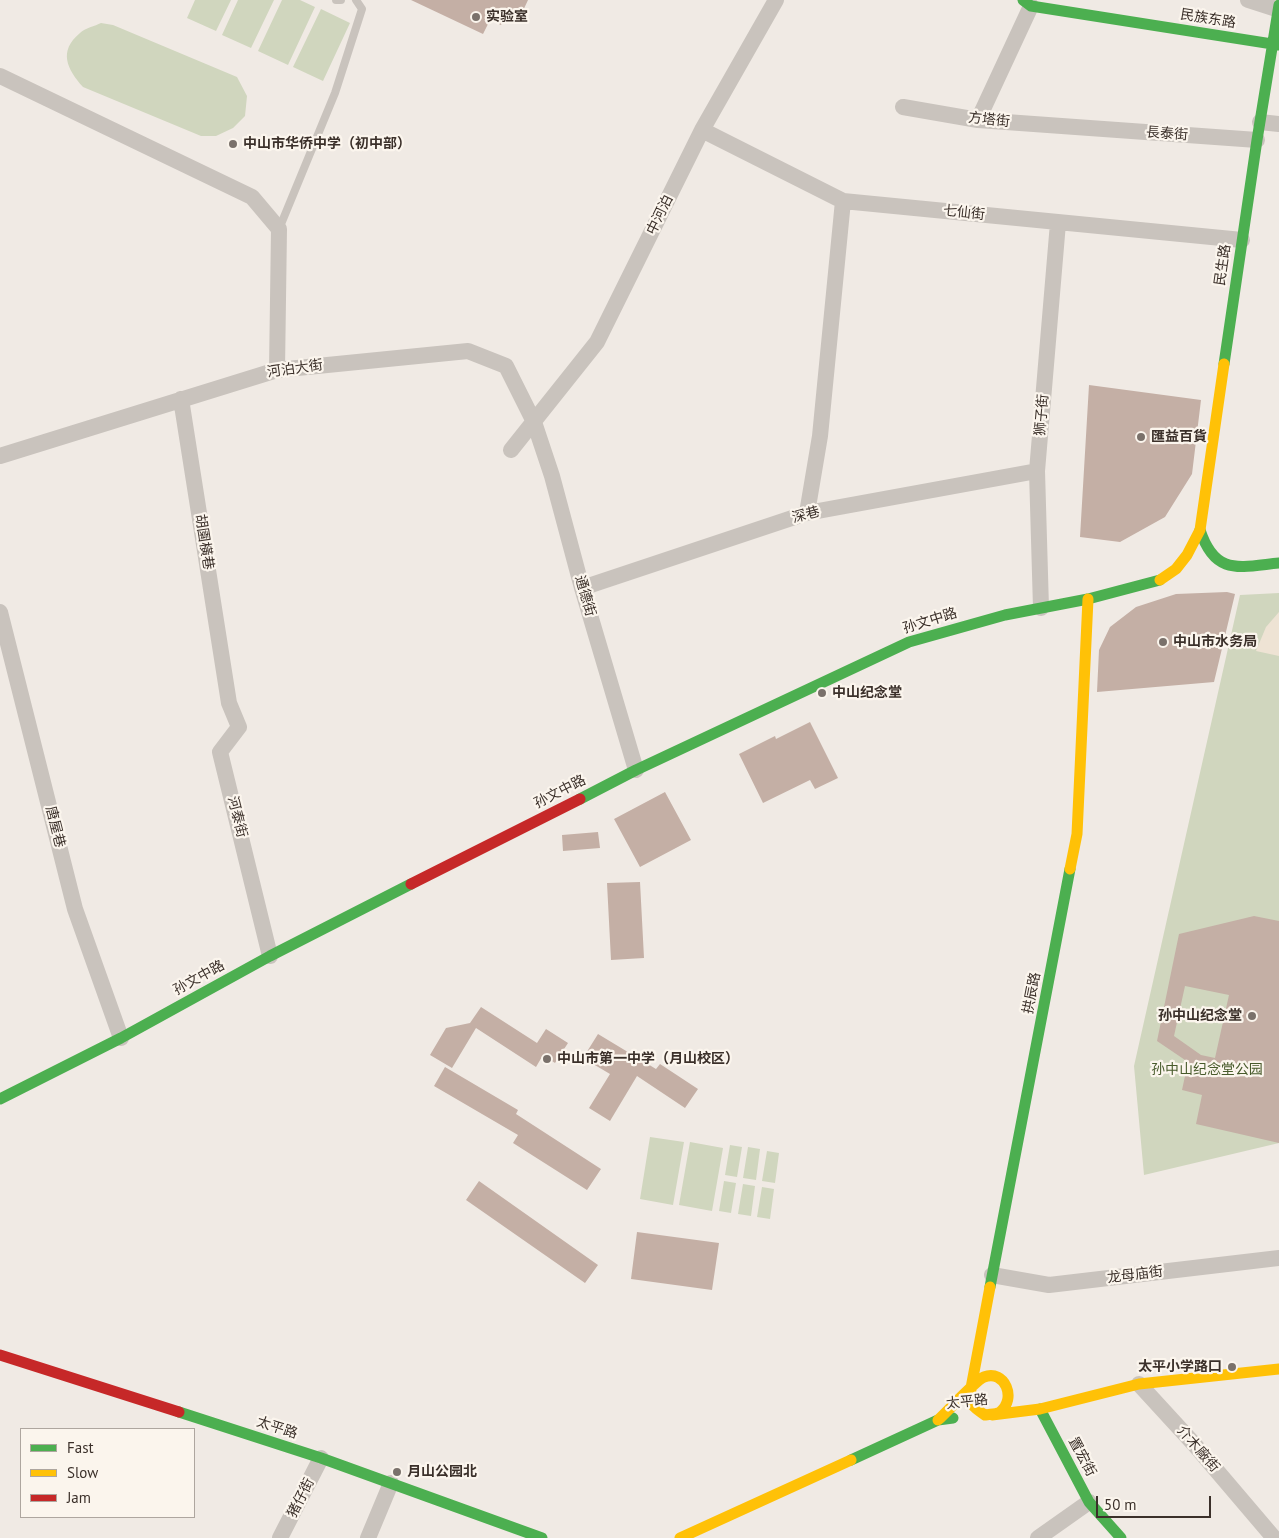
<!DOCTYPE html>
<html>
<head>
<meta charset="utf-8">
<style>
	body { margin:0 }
	#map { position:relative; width:1279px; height:1538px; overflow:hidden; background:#f0eae4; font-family:"PT Sans",sans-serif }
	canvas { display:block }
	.legend { position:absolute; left:20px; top:1428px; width:175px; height:90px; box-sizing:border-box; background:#fbf5ed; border:1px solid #aea69f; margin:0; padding:6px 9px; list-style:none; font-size:15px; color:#3b302a }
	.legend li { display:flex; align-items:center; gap:10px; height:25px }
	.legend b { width:25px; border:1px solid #aea69f }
	.scale { position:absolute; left:1096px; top:1496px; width:115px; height:22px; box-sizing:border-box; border:2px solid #3b302a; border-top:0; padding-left:6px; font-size:15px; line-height:18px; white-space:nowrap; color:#3b302a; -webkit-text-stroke:4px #fbf5ed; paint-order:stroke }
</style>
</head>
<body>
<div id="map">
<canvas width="1279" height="1538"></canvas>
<ul class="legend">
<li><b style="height:6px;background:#4caf50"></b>Fast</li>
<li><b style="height:6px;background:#ffc107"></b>Slow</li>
<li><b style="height:6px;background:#c62828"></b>Jam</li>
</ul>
<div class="scale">50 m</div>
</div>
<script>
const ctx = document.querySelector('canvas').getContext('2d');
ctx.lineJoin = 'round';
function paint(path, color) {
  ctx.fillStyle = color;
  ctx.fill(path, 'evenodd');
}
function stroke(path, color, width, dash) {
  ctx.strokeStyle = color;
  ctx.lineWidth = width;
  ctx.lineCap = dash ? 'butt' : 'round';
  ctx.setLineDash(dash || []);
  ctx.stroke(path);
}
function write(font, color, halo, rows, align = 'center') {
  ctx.font = font + ' "PT Sans","Noto Sans SC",sans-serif';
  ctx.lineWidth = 4.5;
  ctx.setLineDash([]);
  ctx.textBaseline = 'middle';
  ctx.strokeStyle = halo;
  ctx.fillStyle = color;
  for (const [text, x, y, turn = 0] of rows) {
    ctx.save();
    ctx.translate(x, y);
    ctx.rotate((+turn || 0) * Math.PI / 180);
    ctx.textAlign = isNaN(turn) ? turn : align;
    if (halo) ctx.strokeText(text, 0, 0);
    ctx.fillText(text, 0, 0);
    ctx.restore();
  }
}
paint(new Path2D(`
	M195 0H231L216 31 187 18Z
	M238 0H274L251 48 222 35Z
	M282 0H300L315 7 288 65 258 51Z
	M321 9 350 23 323 81 293 67Z
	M101 23 113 25 237 77 247 96 245 116 233 128 216 136H201L83 87C67 69 58 51 80 33 85 28 95 26 101 23Z
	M1279 593V1143L1144 1175 1134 1066 1240 595Z
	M650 1137 684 1142 673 1205 640 1199Z
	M690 1142 723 1148 712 1211 679 1205Z
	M730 1145 742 1147 737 1177 725 1175Z
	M748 1147 760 1149 756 1180 743 1178Z
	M767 1151 779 1153 775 1183 762 1181Z
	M724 1181 736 1183 731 1213 719 1211Z
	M743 1184 755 1186 751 1216 738 1214Z
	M762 1187 774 1189 770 1219 757 1217Z`), '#d0d6be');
paint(new Path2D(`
	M1279 612V656L1256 651 1266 627Z`), '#eee3d4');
paint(new Path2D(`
	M411 0H528L521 15 508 9 501 25 490 20 483 34Z
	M1089 385 1201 400 1192 474 1165 517 1120 542 1080 537Z
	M1227 592 1235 594 1214 682 1097 692 1099 650 1110 627 1136 607 1176 594Z
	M810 722 838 778 815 789 810 780 763 803 739 754 775 736 776 739Z
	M665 792 691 840 640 867 614 819Z
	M598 832 600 848 563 851 562 835Z
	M640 882 644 958 611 960 607 883Z
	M1254 916 1279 921V1143L1196 1124 1202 1095 1182 1090 1188 1062 1157 1041 1179 934ZM1185 986 1229 995 1215 1058 1201 1055 1174 1036Z
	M481 1007 537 1043 546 1029 568 1043 555 1063 543 1055 536 1067 476 1028 452 1068 430 1055 446 1028 470 1023Z
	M598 1034 656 1069 660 1064 698 1089 685 1108 637 1076 610 1121 589 1108 610 1074 583 1058Z
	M445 1067 518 1110 516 1114 601 1169 587 1190 513 1143 518 1135 434 1086Z
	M479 1181 598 1265 585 1283 466 1200Z
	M637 1232 719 1243 712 1290 631 1279Z`), '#c4afa5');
stroke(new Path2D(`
	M336 0H341
	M279 229 335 93 362 9 356 0`), '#c9c3bd', 8);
stroke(new Path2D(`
	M1248 0 1279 10
	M0 76 252 197 279 229 277 370
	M903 107 978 120 1257 140
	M978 120 1031 6
	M1260 122 1279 124
	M702 130 843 201 1242 240
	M181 399 229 703 239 727 220 752 270 956
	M511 450 597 342 702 130 776 0
	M0 456 277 370 468 351 506 366 534 422 552 476 582 588 636 770
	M807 513 820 436 843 201
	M582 588 807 513 1037 471
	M1041 608 1037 471 1058 223
	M0 612 75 909 121 1038
	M992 1275 1049 1285 1279 1258
	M1139 1384 1194 1444 1274 1538
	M280 1538 321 1458
	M368 1538 391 1483
	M1038 1538 1089 1502`), '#c9c3bd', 16);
stroke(new Path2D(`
	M1023 0 1031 6 1279 45
	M1224 364 1257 140 1279 5
	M1200 530C1215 576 1239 567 1279 563
	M580 799 636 770 909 642 1005 615 1088 599 1160 580
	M0 1099 121 1038 270 956 411 884
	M990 1287 1070 869
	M1040 1409 1089 1502 1121 1538
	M179 1412 321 1458 542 1538
	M851 1460 938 1420 953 1418`), '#4caf50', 11);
stroke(new Path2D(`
	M1160 580 1176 569 1187 555 1200 530 1224 364
	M1070 869 1077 834 1088 599
	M992 1415 1040 1409 1139 1384 1279 1369
	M938 1420C947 1412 976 1380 984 1377 1005 1369 1017 1399 1000 1412 997 1414 990 1414 985 1415 971 1406 970 1405 971 1388L990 1287
	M680 1538 851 1460`), '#ffc107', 11);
stroke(new Path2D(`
	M411 884 580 799
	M0 1355 179 1412`), '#c62828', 11);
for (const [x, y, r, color] of [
	[476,17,5,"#7a716b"],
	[233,144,5,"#7a716b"],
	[1141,437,5,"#7a716b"],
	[1163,642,5,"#7a716b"],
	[822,693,5,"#7a716b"],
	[1252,1016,5,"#7a716b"],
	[547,1059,5,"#7a716b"],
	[1232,1367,5,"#7a716b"],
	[397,1472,5,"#7a716b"]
]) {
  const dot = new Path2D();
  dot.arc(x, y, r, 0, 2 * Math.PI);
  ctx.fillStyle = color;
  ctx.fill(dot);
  stroke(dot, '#fbf5ed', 2);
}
write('bold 14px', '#3b302a', '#fbf5ed', [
	["实验室",486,17],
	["中山市华侨中学（初中部）",243,144],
	["匯益百貨",1151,437],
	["中山市水务局",1173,642],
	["中山纪念堂",832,693],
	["孙中山纪念堂",1242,1016,"right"],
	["中山市第一中学（月山校区）",557,1059],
	["太平小学路口",1222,1367,"right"],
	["月山公园北",407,1472]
], 'left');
write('14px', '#3b302a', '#fbf5ed', [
	["民族东路",1208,19,9],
	["方塔街",989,120,6],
	["長泰街",1167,134,4],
	["七仙街",964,213,6],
	["中河泊",660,215,-64],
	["民生路",1223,265,-82],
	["河泊大街",295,369,-8],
	["狮子街",1042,415,-85],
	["深巷",806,515,-15],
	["胡園橫巷",204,542,81],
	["通德街",585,596,74],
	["孙文中路",930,621,-17],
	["孙文中路",560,792,-27],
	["河泰街",237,817,76],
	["唐屋巷",55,827,76],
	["孙文中路",199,978,-29],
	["拱辰路",1032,993,-79],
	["龙母庙街",1135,1275,-7],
	["太平路",967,1402,-6],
	["太平路",277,1428,18],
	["介木廠街",1198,1449,49],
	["置宏街",1082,1457,62],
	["猪仔街",301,1498,-63]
]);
write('14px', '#485b2c', '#fbf5ed', [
	["孙中山纪念堂公园",1207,1070]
]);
</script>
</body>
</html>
